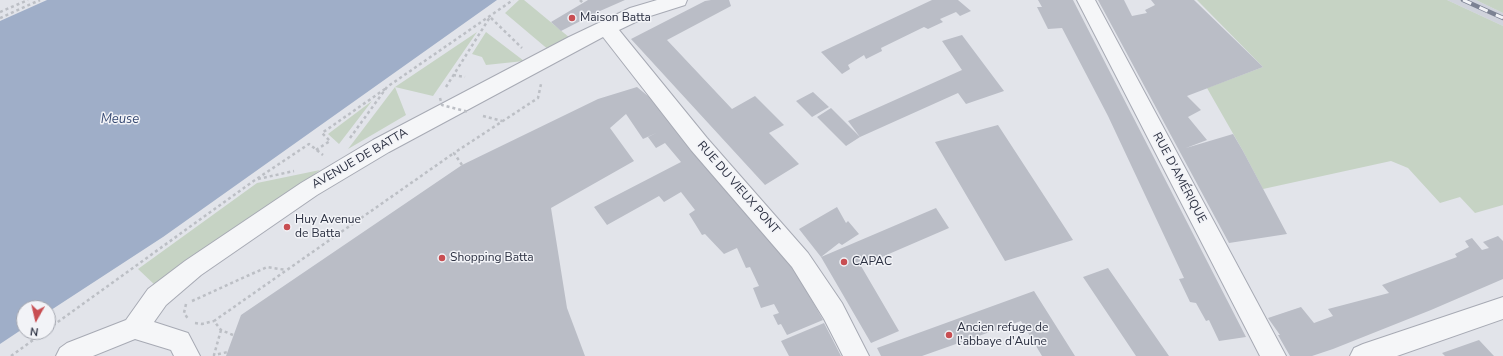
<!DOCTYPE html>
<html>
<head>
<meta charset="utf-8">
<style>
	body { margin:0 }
	#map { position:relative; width:1503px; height:356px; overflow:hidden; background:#e2e4ea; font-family:"Nunito Sans",sans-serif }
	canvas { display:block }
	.north { position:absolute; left:16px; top:300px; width:40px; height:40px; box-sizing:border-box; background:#f2f3f7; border:1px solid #a2a5ae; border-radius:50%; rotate:188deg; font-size:11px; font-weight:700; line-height:16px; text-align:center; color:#2b3041 }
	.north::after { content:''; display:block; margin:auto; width:14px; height:18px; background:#c84e52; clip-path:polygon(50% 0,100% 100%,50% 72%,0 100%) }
</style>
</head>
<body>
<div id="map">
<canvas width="1503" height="356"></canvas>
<div class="north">N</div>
</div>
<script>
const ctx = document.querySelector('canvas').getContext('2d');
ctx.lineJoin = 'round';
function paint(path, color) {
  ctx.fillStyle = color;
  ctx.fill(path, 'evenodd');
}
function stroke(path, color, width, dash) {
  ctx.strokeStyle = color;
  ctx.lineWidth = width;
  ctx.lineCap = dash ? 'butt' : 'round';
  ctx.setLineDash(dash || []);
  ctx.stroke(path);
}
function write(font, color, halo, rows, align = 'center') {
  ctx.font = font + ' "Nunito Sans",sans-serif';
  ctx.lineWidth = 3;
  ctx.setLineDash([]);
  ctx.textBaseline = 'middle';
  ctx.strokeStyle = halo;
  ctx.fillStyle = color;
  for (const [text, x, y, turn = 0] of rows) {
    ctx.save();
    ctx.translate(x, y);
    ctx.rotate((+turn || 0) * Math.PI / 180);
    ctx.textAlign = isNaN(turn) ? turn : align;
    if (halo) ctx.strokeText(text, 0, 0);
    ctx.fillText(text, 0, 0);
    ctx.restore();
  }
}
paint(new Path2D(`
	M1447 0H1476L1503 13V26Z`), '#d0d3dc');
paint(new Path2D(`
	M519 0H524L570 38 550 51 505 13Z
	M1197 0H1447L1503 26V205L1475 213 1460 197 1440 203 1408 168 1391 161 1263 189 1243 151 1207 88 1263 67Z
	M1476 0H1503V13Z
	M477 32 433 96 395 87 406 115 348 149 395 87Z
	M486 32 524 61 486 65 482 57 472 54Z
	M372 101 339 144 328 134Z
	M320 170 157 287 138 269 257 183Z`), '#c6d3c4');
paint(new Path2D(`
	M47 0H497L163 237 48 312V308H24V328L0 344V21Z`), '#9faec8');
paint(new Path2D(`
	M588 0H625L600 11 561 31 551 22Z
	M711 0H729L731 6 667 40 732 109 755 96 784 125 769 133 799 164 765 185 631 39 705 1Z
	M932 0H958L971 11 960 16 956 12 940 19 943 22 928 29 924 27 881 48 882 51 866 59 864 55 848 65 850 69 842 74 821 52Z
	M1038 0H1073L1246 337 1219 341 1209 320 1206 321 1196 303 1190 302 1179 279 1184 278 1108 116 1062 28 1048 29 1037 7H1042Z
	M1098 0H1124L1132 16 1147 13 1145 10 1155 5 1151 0H1194L1263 67 1187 96 1201 110 1188 117 1207 140 1186 148 1233 134 1243 151 1287 234 1229 243Z
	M962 35 1004 91 966 104 958 93 860 137 846 146 817 117 831 108 860 137 848 121 962 70 942 41Z
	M637 87 654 101 680 135 795 270 823 320 787 335 781 324 778 325 773 315 779 313 774 304 761 308 753 288 759 286 750 267 746 268 737 248 724 254 705 234 702 235 689 214 695 210 681 192 664 202 659 196 607 225 594 207 681 162 665 143 656 148 648 137 656 133 643 139 626 114 610 128 634 161 551 208 567 308 585 356H226L241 315 462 165 598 99Z
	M813 92 829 107 812 117 796 101Z
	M998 125 1073 240 1005 261 935 142Z
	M837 207 846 223 848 221 859 234 842 245 839 243 821 257 799 229Z
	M936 208 949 228 861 266 899 331 871 343 821 257Z
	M1498 236 1503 241V279L1431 310 1333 349 1312 356H1290L1278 335H1280L1268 318 1301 307 1314 323 1333 316 1328 309 1389 293 1382 285 1457 257 1455 254 1469 247 1465 241 1472 238 1482 250 1489 248 1483 242Z
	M1108 268 1169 356H1136L1083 277Z
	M1034 291 1075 356H1042L1021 321 922 356H881L877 348Z
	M824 323 841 356H789L781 341Z
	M1479 340 1494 356H1445L1442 353Z`), '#babdc6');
const minor = new Path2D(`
	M657 0H687L685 5 644 18 619 30 707 138 808 253 842 303 869 356H843L824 319 792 267 691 150 603 37 389 152 317 195 201 275 166 305 154 322 188 333 200 356H174L171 350 135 339 93 356H56L60 348 67 343 126 320 148 289 185 261 301 183 373 140 569 37 630 8Z
	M1077 0H1095L1286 356H1260Z
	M1503 297V319L1397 356H1350L1354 348 1363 344Z`);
stroke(minor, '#a7aab4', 2);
stroke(new Path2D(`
	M580 0 583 3
	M0 12 28 0
	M0 18 40 0
	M453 75 465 77
	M446 87 490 17 522 48
	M483 116 502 121
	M350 138 387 87 513 0
	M316 150 330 141 322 133 385 89
	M462 165 454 153 538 98 541 84
	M258 179 294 171
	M192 301 267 267 286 270
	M186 304 184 313 189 320
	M195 323 202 324 214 321
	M48 329 255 180 309 144 323 155
	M221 330 214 355 228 352
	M233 335 221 330 214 321 454 153
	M11 356 44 332`), '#bcbfc5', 2.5, [3, 3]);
paint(minor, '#f5f6f8');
const rail = new Path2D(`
	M1463 0 1503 18`);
stroke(rail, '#7c8293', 4.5);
stroke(rail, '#f2f3f7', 3, [9]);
stroke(new Path2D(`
	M440 98 442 105 469 112`), '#bcbfc5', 2.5, [3, 3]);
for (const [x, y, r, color] of [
	[572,18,4,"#c84e52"],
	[287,227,4,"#c84e52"],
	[442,258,4,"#c84e52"],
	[844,262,4,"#c84e52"],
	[949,335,4,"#c84e52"]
]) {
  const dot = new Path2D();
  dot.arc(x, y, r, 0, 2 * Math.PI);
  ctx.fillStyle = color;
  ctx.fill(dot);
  stroke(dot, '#f2f3f7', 1.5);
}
write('12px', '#2b3041', '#f2f3f7', [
	["Maison Batta",580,18],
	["Huy Avenue",295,220],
	["de Batta",295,234],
	["Shopping Batta",450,258],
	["CAPAC",852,262],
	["Ancien refuge de",957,328],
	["l'abbaye d'Aulne",957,342]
], 'left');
write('12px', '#2b3041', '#f2f3f7', [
	["AVENUE DE BATTA",360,159,-30],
	["RUE D'AMÉRIQUE",1179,178,62],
	["RUE DU VIEUX PONT",738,188,49]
]);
write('italic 13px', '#374a73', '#f2f3f7', [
	["Meuse",120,120]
]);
</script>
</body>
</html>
